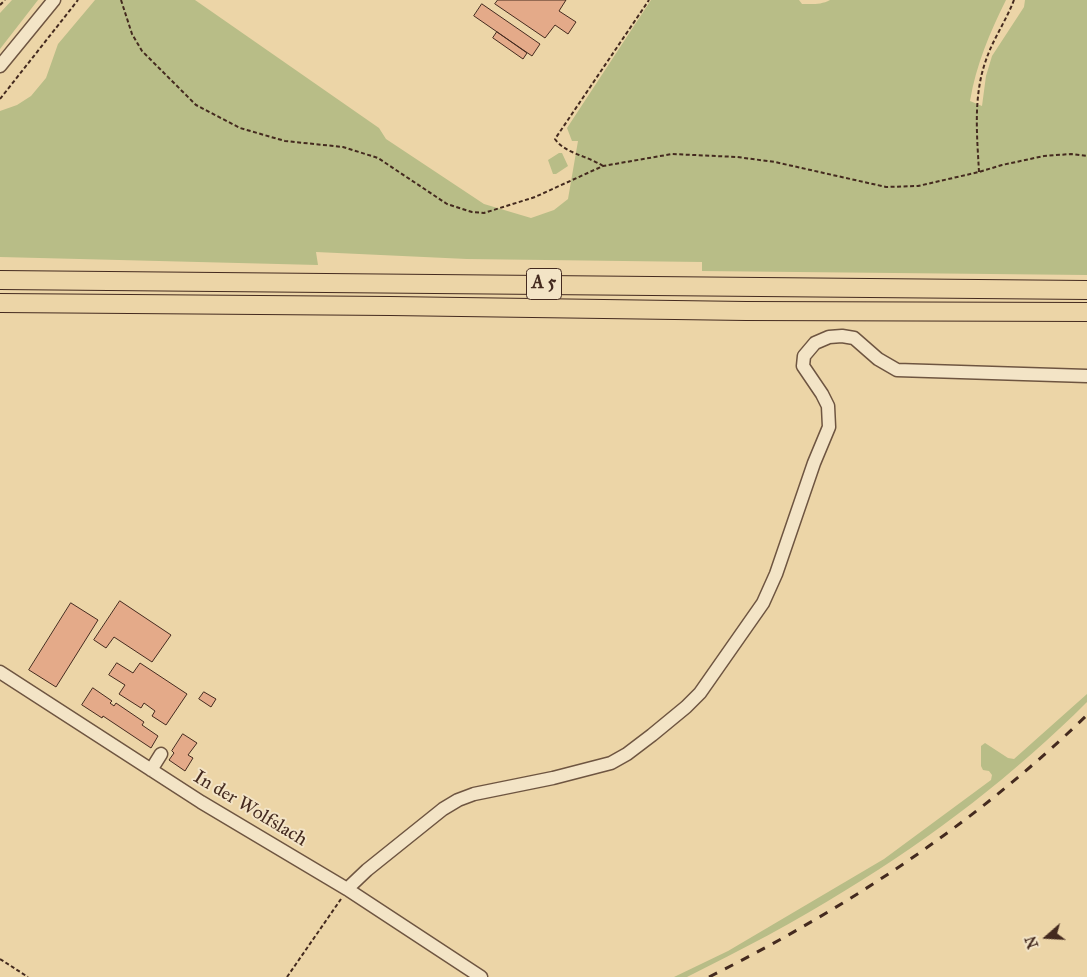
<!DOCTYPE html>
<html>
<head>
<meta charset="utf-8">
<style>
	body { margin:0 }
	#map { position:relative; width:1087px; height:977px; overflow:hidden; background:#ecd5a7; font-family:"IM FELL Great Primer",serif }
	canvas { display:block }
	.north { position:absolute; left:1022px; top:912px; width:50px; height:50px; -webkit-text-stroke:4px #f3e4c6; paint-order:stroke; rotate:251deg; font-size:14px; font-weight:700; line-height:20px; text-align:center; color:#442a1f }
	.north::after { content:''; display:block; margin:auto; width:18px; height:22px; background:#442a1f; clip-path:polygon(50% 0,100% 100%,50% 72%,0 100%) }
</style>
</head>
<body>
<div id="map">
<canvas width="1087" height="977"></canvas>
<div class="north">N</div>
</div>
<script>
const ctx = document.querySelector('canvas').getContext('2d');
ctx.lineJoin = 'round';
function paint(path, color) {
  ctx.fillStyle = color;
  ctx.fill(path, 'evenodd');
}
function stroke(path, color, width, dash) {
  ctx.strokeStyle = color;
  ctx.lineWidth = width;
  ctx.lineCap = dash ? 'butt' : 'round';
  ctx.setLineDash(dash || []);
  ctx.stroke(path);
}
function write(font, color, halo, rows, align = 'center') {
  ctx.font = font + ' "IM FELL Great Primer",serif';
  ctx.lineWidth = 4;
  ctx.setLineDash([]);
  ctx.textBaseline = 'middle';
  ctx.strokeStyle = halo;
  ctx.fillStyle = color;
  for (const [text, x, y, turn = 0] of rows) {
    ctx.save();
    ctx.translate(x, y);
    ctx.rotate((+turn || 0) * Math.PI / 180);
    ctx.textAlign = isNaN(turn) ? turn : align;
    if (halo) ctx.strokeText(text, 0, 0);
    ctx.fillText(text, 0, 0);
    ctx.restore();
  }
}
paint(new Path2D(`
	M12 0H38L0 49V13Z
	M95 0H195L379 128 386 139 484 204 531 218 554 210 568 199 578 141H572L567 128 651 0H799L802 4C812 4 821 5 830 0H1006C990 32 976 65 970 101L982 106 986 76 992 56 1024 7 1025 0H1087V275L702 271V262L467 259 316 252 318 265 0 257V111L17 105 31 96 46 78 58 44Z
	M559 153H562L568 166 556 174H553L548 160Z
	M1087 694V702C1015 774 933 837 846 890 795 922 741 950 687 977H674L728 951 884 859 991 780 992 775 989 771 983 770 981 766V746L985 743 1008 758 1014 759Z`), '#b8bd87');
const building = new Path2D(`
	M498 0H566L559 11 576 22 568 34 555 25 545 38 495 4Z
	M482 4 540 44 532 56 474 16Z
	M497 32 527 53 523 59 493 38Z
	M120 601 171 635 152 662 114 637 106 648 94 640Z
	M71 603 98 620 56 687 29 670Z
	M117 663 133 673 140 663 187 694 166 725 152 716 155 711 144 703 141 708 119 694 125 685 109 675Z
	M93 688 112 701 110 703 114 706 116 703 144 722 142 725 158 736 151 748 103 716 102 718 82 705Z
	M204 692 216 699 211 707 199 699Z
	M183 734 197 743 188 755 193 758 185 771 169 760 174 753 172 751Z`);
paint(building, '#e4aa89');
stroke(building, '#442a1f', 1);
const minor = new Path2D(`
	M0 66 54 0
	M0 672 201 802 347 889 481 977
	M151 770 161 754
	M347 889 367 870 443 809 458 800 474 794 553 778 611 763 627 754 652 735 686 707 700 693 763 603 776 574 814 463 829 427 828 406 822 394 803 366 804 356 815 343 829 337 842 336 854 338 878 359 897 370 1087 376`);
const highway = new Path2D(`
	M0 280 1087 290
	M0 303 390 306 746 311 1087 312`);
stroke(minor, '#6e5541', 15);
stroke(highway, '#442a1f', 20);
stroke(new Path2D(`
	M121 0 132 34 142 51 196 105 240 128 285 141 343 147 378 158 447 204 472 212 484 213 535 197 603 166 672 154 737 157 775 162 886 187 918 186 979 172 1002 165 1044 156 1071 154 1087 156
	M0 5 5 0
	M0 99 78 0
	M603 166C588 156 564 153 555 139L649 0
	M979 172C977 135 973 96 986 60 993 39 1006 21 1014 0
	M0 959 28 977
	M287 977 341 899`), '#442a1f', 2, [4, 2.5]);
stroke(minor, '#f3e4c6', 12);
stroke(highway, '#ecd5a7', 18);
stroke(new Path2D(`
	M709 977C847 908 976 823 1087 715`), '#442a1f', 3, [9, 9]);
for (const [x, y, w] of [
	[544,284,35]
]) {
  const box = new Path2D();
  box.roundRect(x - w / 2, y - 15.5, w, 31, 4);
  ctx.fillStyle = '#f3e4c6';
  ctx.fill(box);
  stroke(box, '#442a1f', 1);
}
write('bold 18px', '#442a1f', null, [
	["A 5",544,284]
]);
write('19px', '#442a1f', '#f3e4c6', [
	["In der Wolfslach",250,809,31]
]);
</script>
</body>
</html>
